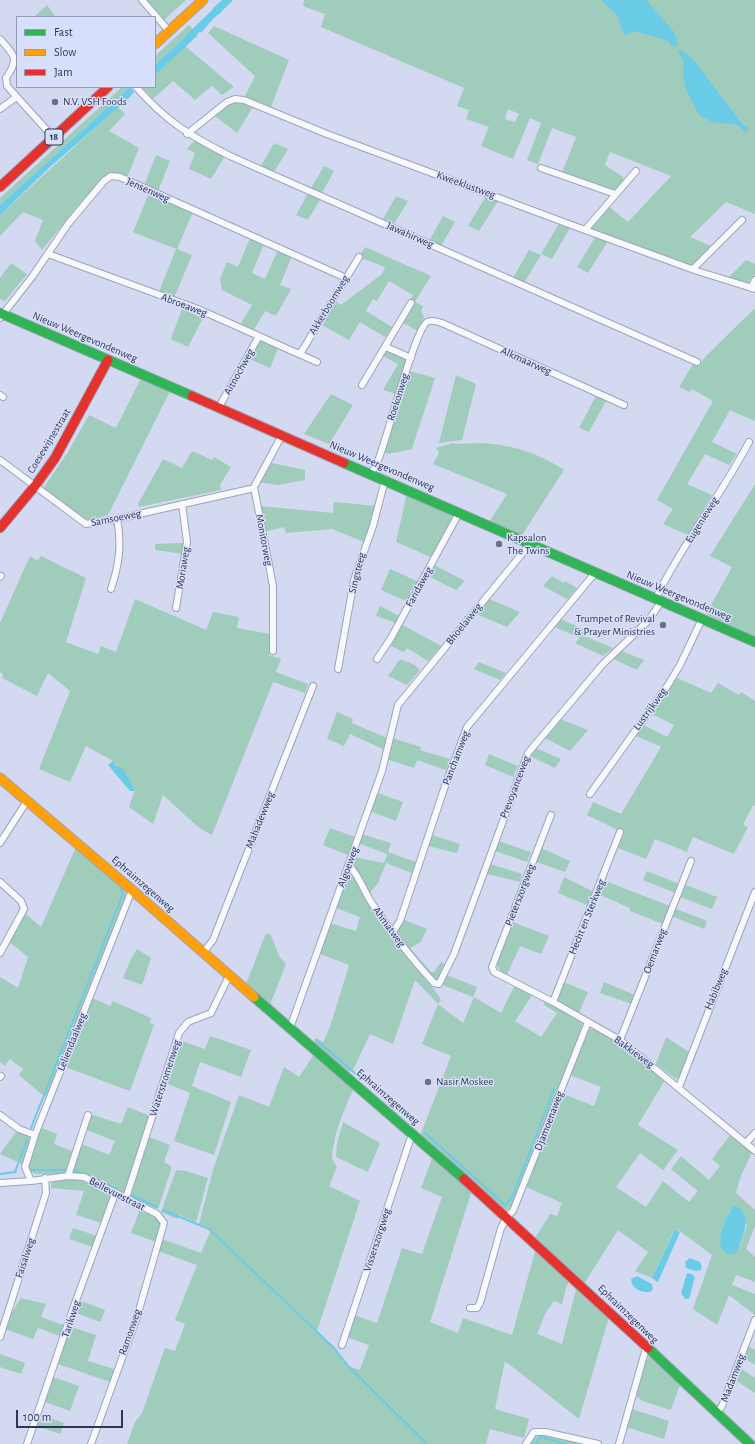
<!DOCTYPE html>
<html>
<head>
<meta charset="utf-8">
<style>
	body { margin:0 }
	#map { position:relative; width:755px; height:1444px; overflow:hidden; background:#d3d9f0; font-family:"Alegreya Sans",sans-serif }
	canvas { display:block }
	.legend { position:absolute; left:16px; top:16px; width:140px; height:72px; box-sizing:border-box; background:#d8dffc; border:1px solid #959bb8; margin:0; padding:5px 7px; list-style:none; font-size:12px; color:#303652 }
	.legend li { display:flex; align-items:center; gap:8px; height:20px }
	.legend b { width:20px; border:1px solid #959bb8 }
	.scale { position:absolute; left:16px; top:1410px; width:107px; height:18px; box-sizing:border-box; border:2px solid #303652; border-top:0; padding-left:5px; font-size:12px; line-height:14px; white-space:nowrap; color:#303652; -webkit-text-stroke:3px #d8dffc; paint-order:stroke }
</style>
</head>
<body>
<div id="map">
<canvas width="755" height="1444"></canvas>
<ul class="legend">
<li><b style="height:5px;background:#30b455"></b>Fast</li>
<li><b style="height:5px;background:#ff9f0a"></b>Slow</li>
<li><b style="height:5px;background:#e5322d"></b>Jam</li>
</ul>
<div class="scale">100 m</div>
</div>
<script>
const ctx = document.querySelector('canvas').getContext('2d');
ctx.lineJoin = 'round';
function paint(path, color) {
  ctx.fillStyle = color;
  ctx.fill(path, 'evenodd');
}
function stroke(path, color, width, dash) {
  ctx.strokeStyle = color;
  ctx.lineWidth = width;
  ctx.lineCap = dash ? 'butt' : 'round';
  ctx.setLineDash(dash || []);
  ctx.stroke(path);
}
function write(font, color, halo, rows, align = 'center') {
  ctx.font = font + ' "Alegreya Sans",sans-serif';
  ctx.lineWidth = 3;
  ctx.setLineDash([]);
  ctx.textBaseline = 'middle';
  ctx.strokeStyle = halo;
  ctx.fillStyle = color;
  for (const [text, x, y, turn = 0] of rows) {
    ctx.save();
    ctx.translate(x, y);
    ctx.rotate((+turn || 0) * Math.PI / 180);
    ctx.textAlign = isNaN(turn) ? turn : align;
    if (halo) ctx.strokeText(text, 0, 0);
    ctx.fillText(text, 0, 0);
    ctx.restore();
  }
}
paint(new Path2D(`
	M144 0H186L164 20Z
	M304 0H755V214L726 202 690 237 711 246 691 267 592 229 591 228 607 205 628 222 671 176 610 152 605 165 623 177 624 182 614 192 562 173 576 137 552 128 538 164 527 160 541 123 530 118 513 159 481 146 489 127 466 119 469 110 457 106 464 88 321 27 325 14 303 6ZM508 109 519 114 515 122 505 119Z
	M47 5 56 17H35V16Z
	M189 25 193 29 155 65V56Z
	M214 26 289 60 271 107 245 96 255 76 208 33Z
	M185 46 234 87 222 95 212 86 195 100 173 81 153 99 142 87H155V75Z
	M122 87H130L0 205V198Z
	M228 101 239 102 253 107 237 133 211 113Z
	M118 107 125 114 109 131 139 148 127 178 107 176 81 202 42 250 35 241 43 220 23 212 0 236V215Z
	M195 141 225 156 211 179 189 169 195 153 187 149 189 146Z
	M274 143 288 149 274 172 261 166Z
	M156 155 170 161 158 191 144 186Z
	M324 166 334 171 322 193 311 188Z
	M149 193 193 212 177 249 192 255 174 298 159 292 176 249 133 232Z
	M308 193 321 198 308 220 296 215Z
	M396 196 408 201 394 224 383 219Z
	M486 196 498 201 479 231 468 226Z
	M443 216 455 222 441 246 429 241Z
	M560 222 571 226 552 259 541 254Z
	M596 236 608 241 588 273 577 267Z
	M250 238 264 244 252 273 265 279 278 250 292 256 280 285 291 289 276 316 265 311 253 331 240 325 252 305 222 290 220 279 227 262 238 267Z
	M365 247 431 276 415 302 423 306 421 311 424 317 418 331 399 321 413 295 389 281 377 301 373 299 366 311 392 327 385 337 360 322 349 340 318 323 331 299 341 305 382 274 385 267 359 257Z
	M529 250 541 255 524 283 513 278Z
	M746 260 755 264V274L749 280 748 284 727 279Z
	M11 263 27 274 5 301 0 299V278Z
	M755 308V421L730 410 712 442 737 454 729 465 705 454 687 484 712 495 688 535 663 524 673 509 657 500 713 401 692 389 690 392 679 387 693 364 700 366 704 358Z
	M182 309 203 318 188 347 171 339Z
	M261 339 279 346 270 368 247 358 255 343Z
	M387 349 406 360 396 394 383 390 398 364 383 356Z
	M409 371 435 378 412 449 388 454 382 450Z
	M456 375 476 384 462 440 439 443Z
	M141 378 170 391 108 515 87 520 84 519 44 489 45 486 68 452 89 415 116 428Z
	M331 394 353 405 329 444 304 434Z
	M596 396 606 401 589 432 579 428Z
	M453 443C461 445 467 443 475 443 506 443 538 452 564 470L522 535 490 521 507 494 433 464 439 453 436 448Z
	M192 451 212 460 214 457 231 467 220 485 221 490 139 507 138 504 163 459 182 468Z
	M267 462 305 470V480L278 485 257 482Z
	M755 484V637L706 614 732 567 710 556Z
	M407 493 451 515 452 520 433 558 396 542Z
	M334 502 376 506 371 525 364 542 332 529 286 533 284 527 264 532 259 506 333 513Z
	M183 543V554L155 550V544Z
	M30 556 38 561 41 556 86 578 66 642 98 654 101 646 116 652 135 599 206 630 213 612 239 617 237 628 270 634 269 655 281 659 276 672 308 684 305 693 273 682 212 835 198 827 163 795 153 824 129 807 135 790 113 761 86 746 70 782 39 769 70 691 48 673 37 696 2 678 3 674 0 672V623Z
	M434 565 465 581 456 590 428 576Z
	M390 569 419 582 408 602 381 590Z
	M552 576 564 583 565 581 577 588 567 599 543 586Z
	M487 598 520 612 507 627 474 613Z
	M380 606 399 616 396 623 376 616Z
	M558 618 586 630 582 635 613 648 603 656 575 643 580 638 552 626Z
	M401 624 441 646 428 661 407 648 404 652 391 646Z
	M617 649 644 660 637 670 609 657Z
	M400 659 415 665 420 670 407 685 388 676Z
	M479 662 506 673 500 680 474 669Z
	M675 677 711 693 718 683 739 695 741 692 755 701V806L753 805 743 825 748 827 734 854 693 837 687 852 655 839 646 859 618 848 624 833 587 815 593 802 621 814 661 747 634 735 642 724 667 737 674 725 650 713Z
	M337 712 353 719 352 723 387 738 383 749 350 734 344 746 327 739Z
	M558 718 588 730 570 751 541 736Z
	M392 738 421 747 420 750 450 759 446 770 417 760 414 768 386 759Z
	M533 747 561 759 555 768 528 755Z
	M489 754 518 766 513 777 485 765Z
	M375 792 403 802 396 821 369 811Z
	M330 828 355 837 348 855 323 845Z
	M361 834 391 843 388 852 416 862 412 873 386 863 378 883 368 895 352 861 354 857 384 863 387 854 358 843Z
	M432 835 460 844 457 853 428 846Z
	M495 840 531 852 527 862 492 850Z
	M76 847 124 889 127 895 47 1097 40 1093 19 1075 23 1069 10 1059 5 1066 0 1062V977L18 988 28 957 8 941 22 911 41 927Z
	M539 847 570 861 565 872 533 861Z
	M487 863 522 874 520 882 483 873Z
	M647 871 679 884 675 893 643 880Z
	M350 872 354 875C372 907 392 937 414 966 423 978 434 987 441 1000L438 1004 463 1023 474 997 501 1013 515 985 533 994 515 1021 541 1037 557 1013 544 1005V1001L576 1018 582 1024 577 1042 511 1209 505 1210 420 1136 451 1056 422 1044 438 1004 415 980 393 1044 370 1034 354 1068 348 1073 314 1043 316 1038 323 1042 330 1027 349 965 318 953 329 923 356 931 360 917 334 907Z
	M564 877 594 892 589 906 558 893Z
	M603 880 670 906 663 924 630 911V908L598 894Z
	M683 884 717 897 712 909 678 896Z
	M674 908 707 921 704 929 671 916Z
	M402 919 427 929 421 942 410 948 431 972H434L441 962 444 964 438 978 435 980 398 939 395 931Z
	M510 921 549 936 541 954 520 946 507 975 501 972 496 963Z
	M266 933 271 935 279 956 286 964 270 1005 246 984Z
	M137 949 151 958 142 985 123 978 131 959Z
	M444 974 477 987 473 997 440 984Z
	M563 982 588 992 579 1013 557 1000Z
	M604 982 635 995 632 1004 600 993Z
	M92 998 110 1006 113 1001 151 1018 150 1023 154 1025 130 1091 65 1067Z
	M591 1029C605 1028 653 1068 666 1078L638 1125 678 1150 663 1170 640 1153 616 1187 646 1207 663 1181 689 1202 698 1191 671 1169 681 1156 709 1180 720 1166 712 1159 731 1134 752 1152 740 1178 736 1193 755 1210V1226L746 1249 755 1257V1282L736 1275 732 1285 755 1294V1315L729 1295 717 1325 693 1309 712 1255 677 1229 673 1232 652 1278 635 1271 648 1252 618 1230 584 1284 535 1238 550 1214 557 1216 562 1203 526 1187 563 1094 594 1106 601 1087 570 1075 586 1032ZM730 1210 747 1225 740 1246 723 1227Z
	M210 1036 251 1050 241 1077 200 1062 192 1086 231 1102 214 1155 174 1141 190 1093 166 1083 179 1040 205 1049Z
	M666 1037 689 1052 679 1077 676 1079 656 1064Z
	M315 1053 354 1088C344 1110 333 1134 332 1159L337 1167 329 1186 360 1201 317 1331 335 1349 348 1366 360 1370 369 1345 346 1337 354 1315 377 1323 402 1248 422 1254 442 1197 421 1188 433 1156 472 1190 430 1322 458 1333 463 1318 512 1335 536 1248 570 1280 567 1285 562 1304 554 1301 545 1314 537 1334 562 1344 577 1286 609 1317 579 1419 505 1361 495 1409 529 1419 524 1438 490 1429 486 1444H127L135 1422 142 1413 165 1348 175 1351 185 1324 175 1320 197 1265 158 1251 162 1239 201 1253 211 1230 199 1224 213 1170 239 1095 269 1107 284 1067 299 1077Z
	M128 1107 150 1116 127 1188 125 1192 119 1193 84 1175 72 1173 79 1143 109 1155 115 1141 84 1129 90 1114 121 1124Z
	M343 1122 380 1143 368 1172 336 1157 337 1143Z
	M42 1128 57 1134 54 1144 72 1151 69 1166 64 1174H35L29 1170C26 1161 36 1135 42 1128Z
	M18 1130 31 1138 22 1164 0 1154 16 1132Z
	M149 1137 170 1145 164 1162 171 1166V1170L158 1209 135 1200 131 1193Z
	M176 1170 186 1171 208 1178 196 1222 179 1215 177 1219 161 1212Z
	M62 1178C85 1180 90 1183 110 1195V1200L102 1223 76 1215 84 1191 51 1188 52 1181Z
	M140 1209 156 1218 161 1224 156 1242 131 1233Z
	M73 1228 97 1236 92 1247 69 1239Z
	M21 1298 46 1304 41 1317 66 1326 62 1337 38 1328 33 1339 5 1329C8 1315 14 1310 21 1298Z
	M79 1300 105 1310 100 1322 76 1313Z
	M71 1327 96 1335 88 1361 114 1369 110 1382 58 1364Z
	M748 1346 755 1350V1365L744 1358Z
	M0 1354 25 1363 21 1374 0 1367Z
	M649 1357 682 1385 679 1387 671 1410 642 1401 636 1395 646 1361Z
	M740 1368 755 1378V1393L735 1380Z
	M53 1377 79 1386 70 1411 45 1402Z
	M632 1409 669 1421 664 1439 626 1427Z
	M41 1415 64 1423 60 1434 37 1426Z
	M543 1434 586 1444H530L534 1438Z`), '#a0ccbc');
paint(new Path2D(`
	M222 0H233L218 15 212 9Z
	M601 0H646L674 32 678 43 677 46 673 47 667 40 633 31 624 35 617 15Z
	M209 13 214 18 201 33 196 27Z
	M193 29 198 35 155 75V65Z
	M680 50 692 58 744 126 748 127V132L744 131 738 125 712 122 698 114 685 86 683 73 684 61 678 53Z
	M130 87 134 92 127 100 50 167 0 215V205Z
	M113 761 116 766 123 769 135 790 134 791H130L108 765Z
	M734 1206C755 1210 742 1243 735 1254H728L722 1249C716 1240 727 1213 734 1206Z
	M675 1229 680 1232 658 1282 656 1281 652 1278Z
	M690 1258 700 1262 702 1267 701 1270 695 1271 686 1268 685 1262Z
	M687 1273 692 1274 695 1277 689 1299H685L681 1293Z
	M637 1276 652 1284 653 1289 650 1292C641 1293 631 1288 631 1279Z`), '#69cbe6');
stroke(new Path2D(`
	M316 1040 363 1080
	M31 1128 123 894 121 889
	M425 1133 505 1205 512 1198 554 1089
	M27 1170H66
	M74 1170 116 1189
	M15 1172 27 1140
	M0 1174 16 1172
	M131 1195 157 1207
	M163 1210 209 1229 335 1349 348 1366 427 1444
	M536 1444 540 1437 566 1444`), '#69cbe6', 2);
stroke(new Path2D(`
	M189 37 228 0`), '#69cbe6', 7);
const street = new Path2D(`
	M142 0 169 31
	M0 39C14 55 20 58 6 78L7 86 53 137
	M136 87C167 122 189 135 230 156L697 362
	M0 109 15 98
	M187 134 227 102 235 99 244 100 327 134 585 230 697 271 755 289
	M541 168 615 194
	M585 230 636 171
	M48 254 198 309 317 362
	M693 269 742 220
	M751 288 755 280
	M0 318 32 277 68 224 104 181 111 176 120 177 346 278
	M386 347 411 358
	M300 354 359 257
	M362 385 411 303
	M0 395 3 397
	M219 407 259 336
	M0 460 86 524 117 519 250 489
	M371 474C374 469 377 463 379 458 387 438 415 329 427 322 432 319 437 322 442 323L624 405
	M0 577 1 576
	M111 589C119 565 122 544 117 519
	M656 598C682 544 721 496 749 442
	M176 608 187 542 182 504
	M273 651V586L254 487 281 437
	M377 659 391 638 459 513
	M338 669 354 580 373 526 385 480
	M590 794 668 685 680 665 702 619
	M551 815 492 967 494 972 553 1002 620 1040 755 1151
	M0 843 27 801
	M349 865C359 876 363 889 371 902 390 931 411 958 434 983L439 984 454 954 528 753 603 664 648 621 661 602
	M0 882 21 901 24 909 0 953
	M393 932 400 921 445 786 467 727 595 573
	M203 953 213 940 313 686
	M553 1002 620 832
	M290 1028 382 771 398 705 530 544
	M620 1040 691 861
	M0 1077 1 1076
	M679 1087 755 892
	M0 1115 19 1129 35 1135
	M746 1143 755 1133
	M68 1176 88 1115
	M0 1183 31 1181
	M126 1198 179 1033 188 1022 211 1013 229 976
	M470 1308H477L480 1303 501 1228 507 1217 513 1211 588 1022
	M0 1337 46 1193 45 1178
	M342 1345 412 1134
	M717 1413 722 1406 755 1320
	M27 1444 74 1306 115 1194
	M91 1444 137 1317 164 1223 157 1214 84 1177 68 1176 31 1181 25 1167 35 1135 132 890
	M526 1444 534 1432H545L598 1444
	M619 1444 646 1348`);
const fast = new Path2D(`
	M0 313 192 396
	M344 463 755 642
	M254 997 464 1179
	M648 1348 750 1444`);
const slow = new Path2D(`
	M155 44 203 0
	M0 778 132 890 254 997`);
const jam = new Path2D(`
	M0 187 108 87
	M192 396 344 463
	M0 528 35 486 55 458 108 360
	M464 1179 648 1348`);
stroke(street, '#9ea3ba', 8);
stroke(fast, '#9ea3ba', 11);
stroke(slow, '#9ea3ba', 11);
stroke(jam, '#9ea3ba', 11);
stroke(street, '#f8f9fd', 6);
stroke(fast, '#30b455', 9);
stroke(slow, '#ff9f0a', 9);
stroke(jam, '#e5322d', 9);
for (const [x, y, r, color] of [
	[55,102,4,"#696f89"],
	[499,544,4,"#696f89"],
	[663,625,4,"#696f89"],
	[428,1082,4,"#696f89"]
]) {
  const dot = new Path2D();
  dot.arc(x, y, r, 0, 2 * Math.PI);
  ctx.fillStyle = color;
  ctx.fill(dot);
  stroke(dot, '#d8dffc', 1.5);
}
for (const [x, y, w] of [
	[54,137,18]
]) {
  const box = new Path2D();
  box.roundRect(x - w / 2, y - 8, w, 16, 3);
  ctx.fillStyle = '#d8dffc';
  ctx.fill(box);
  stroke(box, '#303652', 1);
}
write('bold 10px', '#303652', null, [
	["18",54,137]
]);
write('11px', '#303652', '#d8dffc', [
	["N.V. VSH Foods",63,102],
	["Kapsalon",507,538],
	["The Twins",507,551],
	["Trumpet of Revival",655,619,"right"],
	["& Prayer Ministries",655,632,"right"],
	["Nasir Moskee",436,1082]
], 'left');
write('11px', '#303652', '#d8dffc', [
	["Kweeklustweg",466,185,20],
	["Jensenweg",148,190,24],
	["Jawahirweg",410,235,24],
	["Abroeaweg",184,305,21],
	["Akkerboomweg",329,305,-59],
	["Nieuw Weergevondenweg",85,337,23],
	["Alkmaarweg",526,361,24],
	["Aitnochweg",239,372,-61],
	["Roekonweg",398,397,-72],
	["Coesewijnestraat",49,441,-59],
	["Nieuw Weergevondenweg",382,466,23],
	["Samsoeweg",116,518,-11],
	["Eugenieweg",702,520,-58],
	["Monitorweg",264,540,79],
	["Moriaweg",183,568,-81],
	["Singsteeg",357,573,-76],
	["Faridaweg",419,587,-61],
	["Nieuw Weergevondenweg",679,596,23],
	["Bhoelaiweg",464,624,-51],
	["Lustrijkweg",650,709,-54],
	["Panchamweg",456,758,-69],
	["Prevoyanceweg",515,787,-69],
	["Mahadewweg",260,820,-68],
	["Algoeweg",348,867,-70],
	["Ephraimzegenweg",143,884,41],
	["Pieterszorgweg",520,895,-69],
	["Hecht en Sterkweg",587,917,-68],
	["Ahmatweg",389,927,54],
	["Oemarweg",655,951,-69],
	["Habibweg",716,989,-68],
	["Leliendaalweg",72,1042,-68],
	["Bakkieweg",634,1052,36],
	["Waterstromenweg",165,1078,-72],
	["Ephraimzegenweg",388,1097,41],
	["Djamoenaweg",549,1121,-69],
	["Bellevuestraat",117,1194,27],
	["Visserszorgweg",377,1240,-72],
	["Faisalweg",25,1258,-72],
	["Ephraimzegenweg",628,1314,44],
	["Tarikweg",71,1319,-72],
	["Ramonweg",130,1332,-71],
	["Madamweg",733,1378,-69]
]);
</script>
</body>
</html>
